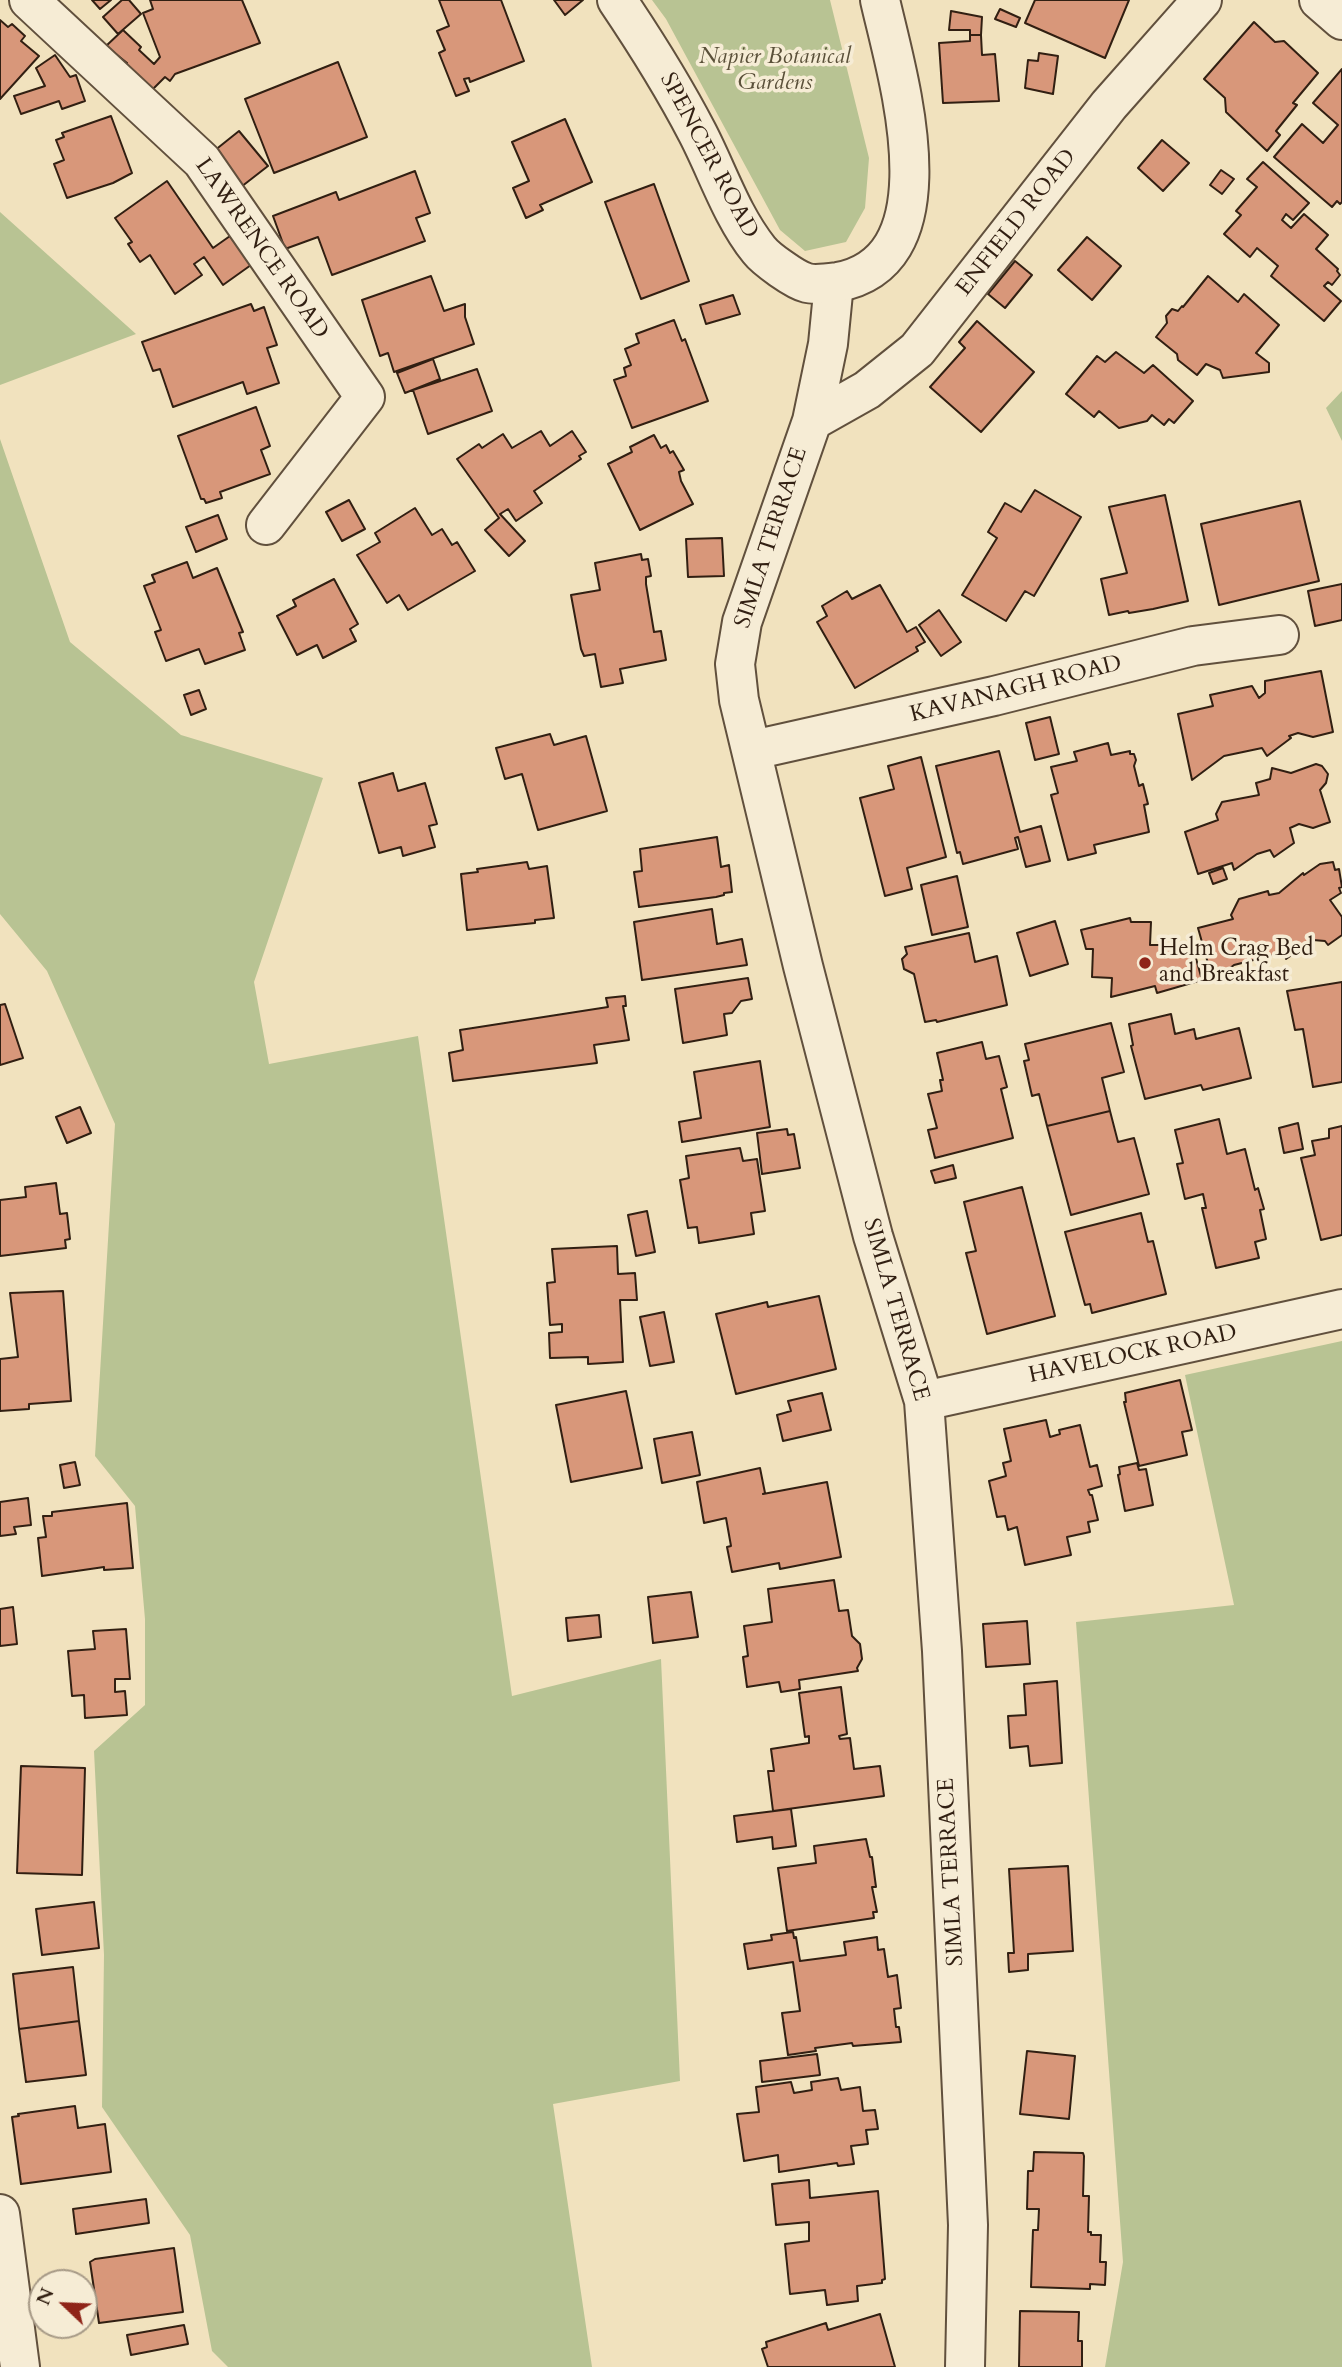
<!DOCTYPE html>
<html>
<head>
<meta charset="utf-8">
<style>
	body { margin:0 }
	#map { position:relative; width:1342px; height:2367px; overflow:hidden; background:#f1e2be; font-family:Cardo,serif }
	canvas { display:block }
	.north { position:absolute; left:28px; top:2269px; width:70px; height:70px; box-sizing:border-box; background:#f6ecd5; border:2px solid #a79a87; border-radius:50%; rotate:293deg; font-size:19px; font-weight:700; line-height:28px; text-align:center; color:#311f12 }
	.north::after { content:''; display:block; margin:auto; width:24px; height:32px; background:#8f2418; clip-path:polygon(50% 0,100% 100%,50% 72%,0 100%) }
</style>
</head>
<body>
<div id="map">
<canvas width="1342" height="2367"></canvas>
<div class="north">N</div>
</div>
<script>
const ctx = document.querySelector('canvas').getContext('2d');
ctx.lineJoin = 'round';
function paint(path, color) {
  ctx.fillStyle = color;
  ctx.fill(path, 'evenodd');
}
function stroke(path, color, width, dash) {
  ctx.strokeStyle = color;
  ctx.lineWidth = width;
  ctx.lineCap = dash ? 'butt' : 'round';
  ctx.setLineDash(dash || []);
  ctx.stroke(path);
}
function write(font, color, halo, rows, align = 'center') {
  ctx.font = font + ' Cardo,serif';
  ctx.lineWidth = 7;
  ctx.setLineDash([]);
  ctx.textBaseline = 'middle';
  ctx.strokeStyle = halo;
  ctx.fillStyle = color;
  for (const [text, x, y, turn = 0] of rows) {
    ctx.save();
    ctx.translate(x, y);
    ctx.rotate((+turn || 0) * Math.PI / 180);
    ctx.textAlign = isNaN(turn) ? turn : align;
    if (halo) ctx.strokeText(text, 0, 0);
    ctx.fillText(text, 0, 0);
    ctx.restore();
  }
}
paint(new Path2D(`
	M652 0H830L869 158 865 208 846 242 805 251 780 230 666 19Z
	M0 212 136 334 0 385Z
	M1342 391V441L1326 408Z
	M0 439 70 642 181 735 323 778 254 982 269 1064 418 1036 512 1696 661 1659 680 2081 553 2104 592 2367H228L212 2351 190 2235 102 2107 104 1955 94 1751 145 1705V1619L135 1506 95 1456 115 1124 47 971 0 914Z
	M1342 1341V2367H1105L1123 2262 1076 1622 1234 1605 1185 1375Z`), '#b8c393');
const building = new Path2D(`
	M92 0H111L100 9Z
	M122 0H129L141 14 118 34 103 17Z
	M150 0H242L260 43 175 74 170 81 165 77 151 91 124 66 127 63 106 46 123 30 141 47 139 50 154 64 160 57 143 13 153 9Z
	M439 0H501L524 61 470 82 469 78 464 79 469 91 456 96 439 53 445 50 437 31 449 26Z
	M554 0H583L565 15Z
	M1035 0H1129L1105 58 1025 23Z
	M1000 9 1020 18 1016 27 995 19Z
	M951 11 982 17 981 35H970V30H949Z
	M0 20 8 27 12 24 25 36 21 41 39 56 0 99Z
	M1254 22 1275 42 1284 41 1318 73 1293 103 1297 105 1276 131 1280 135 1267 151 1226 112 1225 98 1204 79Z
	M970 35H981L982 55 995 54 999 101 943 103 939 43 970 41Z
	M1039 53 1058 56 1053 94 1025 88 1028 60 1038 61Z
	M55 55 70 77 76 75 85 101 62 109 59 101 21 114 14 96 45 86 36 68Z
	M338 62 367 137 274 173 245 99Z
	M1342 69V202L1340 204 1337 201 1332 207 1274 157 1302 124 1323 143 1338 125 1313 103Z
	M111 116 132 173 113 183 67 198 54 164 64 160 56 140 64 137 62 133Z
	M565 119 592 182 540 205 543 210 526 218 513 188 529 181 512 142Z
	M239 131 268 166 241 187 214 151Z
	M1162 140 1189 163 1163 191 1138 168Z
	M1263 162 1309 203 1293 220 1286 214 1282 220 1291 228 1304 214 1328 235 1316 249 1338 269 1337 271 1340 275 1332 285 1328 282 1324 286 1341 301 1324 321 1271 276 1278 266 1257 248 1250 257 1224 234 1241 215 1236 211 1257 187 1247 179Z
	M1221 170 1234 179 1222 194 1210 185Z
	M415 171 430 213 416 218 425 241 332 275 318 237 285 249 273 216 336 192 339 200Z
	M167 181 213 248 230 236 251 265 223 285 204 257 194 264 202 275 175 294 150 255 140 262 128 244 132 242 115 218Z
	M654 184 689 281 641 299 605 202Z
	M1087 237 1121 266 1092 300 1058 270Z
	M1015 261 1032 275 1005 308 988 294Z
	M431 276 444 311 465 304V317L474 344 394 372 388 353 380 356 362 300Z
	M1208 276 1238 302 1244 294 1279 325 1256 353 1269 363V372L1223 378 1220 370 1206 364 1197 375 1178 360 1177 354 1156 337 1167 323 1166 316 1172 309 1178 311 1182 306 1183 307Z
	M733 295 740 314 706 324 700 305Z
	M251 304 254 311 264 307 277 345 267 348 279 383 247 394 243 382 173 407 160 369 153 371 142 342Z
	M674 320 682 341 685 339 708 401 632 428 614 380 626 376 624 368 631 365 625 349 639 343 636 334Z
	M977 321 1034 372 981 432 930 387 965 348 959 342Z
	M1116 352 1144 373 1153 365 1193 401 1174 423 1169 419 1164 425 1152 415 1147 421 1119 428 1099 411 1094 417 1066 394 1097 356 1105 362Z
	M433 359 440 379 405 393 397 373Z
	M477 369 492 411 428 434 413 390Z
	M256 407 270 446 261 450 270 474 220 492 222 498 206 503 204 499H201L178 436Z
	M541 431 550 446 572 431 586 452 579 456 581 459 534 491 542 503 516 521 508 509 500 514 525 541 509 556 485 530 499 518 457 459 479 444 482 448 503 434 512 448Z
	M654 435 661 448 666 445 670 453 673 451 684 470 679 472 681 481 693 504 640 530 608 464 632 452 630 447Z
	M1035 490 1081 517 1034 596 1025 591 1006 621 962 595 997 538 988 532 1005 503 1021 512Z
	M1165 495 1188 601 1153 609 1129 613 1128 611 1109 615 1101 579 1127 573 1109 507Z
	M349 500 365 529 342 541 326 512Z
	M1300 501 1319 581 1219 605 1201 524Z
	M415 508 432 535 442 529 452 545 457 542 475 571 408 610 399 595 387 603 357 555 380 542 375 533Z
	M218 515 227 539 196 552 186 527Z
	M722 538 724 576 688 577 686 539Z
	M641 554 642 560 648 559 651 576 646 577V584L654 632 661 631 666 660 620 669 623 683 601 687 595 654 584 656 581 649 571 595 600 590 595 563Z
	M187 562 193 578 217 568 243 632 239 633 245 650 205 664 199 649 166 661 155 632 161 630 144 586 155 582 152 575Z
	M334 579 358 624 350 629 356 641 323 658 317 645 297 655 277 616 296 606 293 600Z
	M1342 584V620L1315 626 1308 591Z
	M880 585 907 632 916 627 925 642 916 647 918 651 855 688 817 622 827 616 822 606 847 591 852 599Z
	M939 610 961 642 941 656 919 625Z
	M1321 671 1333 732 1313 737 1298 733 1289 736 1291 738 1267 756 1262 748 1224 756 1192 780 1178 714 1213 706 1210 695 1252 686 1259 698 1265 693V681Z
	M199 690 206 709 191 715 184 695Z
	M1050 717 1059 754 1035 760 1026 723Z
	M550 734 554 745 586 736 607 811 538 830 522 774 505 779 496 748Z
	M1108 743 1111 755 1130 751V754H1134L1136 760 1134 766 1139 786 1143 784 1148 804 1144 805 1149 832 1094 845 1096 853 1068 860 1051 795 1058 793 1051 767 1077 761 1074 752Z
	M999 751 1020 832 1041 826 1050 861 1026 867 1018 837 1015 838 1018 849 963 864 960 852 957 853 936 766Z
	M921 757 946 857 907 868 912 889 885 896 860 798 894 789 888 766Z
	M1316 764 1322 766 1328 774 1326 783 1320 790 1330 822 1313 828 1299 824 1290 828 1294 843 1274 857 1270 850 1257 854 1234 870 1232 863 1198 874 1185 832 1218 820 1216 814 1222 802 1259 795 1256 783 1270 779 1272 768 1291 773Z
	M393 773 398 791 425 783 437 824 429 826 435 847 403 856 401 847 379 853 359 783Z
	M717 837 721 867 729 865 732 892 724 893V895L716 897 639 907 634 872 642 871 640 849Z
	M527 862 529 869 547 866 554 918 535 920V923L467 930 461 874 478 872 477 869Z
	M1333 862 1335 870 1339 869 1342 887 1339 888 1341 893 1330 900 1342 917V935L1328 945 1325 941 1313 940 1286 959 1285 952 1234 965 1213 981 1198 928 1233 919 1231 915 1239 899 1268 891 1269 895 1279 893 1303 873 1304 875 1320 864Z
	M1223 868 1227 879 1213 884 1209 873Z
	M957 876 968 927 932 935 921 885Z
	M712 909 717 944 742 939 747 965 642 980 634 922Z
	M1130 918 1131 922H1151L1150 945H1175V949L1192 944 1202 980 1157 993 1155 986 1111 997 1112 978 1092 977 1093 949H1086L1081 930Z
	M1055 921 1068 964 1030 976 1017 933Z
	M969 933 975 962 997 956 1007 1005 937 1022 936 1020 925 1022 914 974 904 969 902 959 907 954 905 947Z
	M748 978 752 999 741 1001 732 1013 724 1014 727 1035 683 1043 675 989Z
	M1342 982V1082L1313 1087 1303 1029 1295 1030 1287 991Z
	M625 996 626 1006H623L629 1040 594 1045 597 1063 453 1081 449 1053 463 1050 460 1030 608 1007 606 998Z
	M5 1004 23 1058 0 1065V1005Z
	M1171 1014 1175 1034 1194 1029 1196 1039 1239 1028 1251 1078 1203 1090 1201 1085 1145 1099 1131 1046 1133 1045 1129 1024Z
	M1111 1023 1124 1072 1102 1078 1110 1111 1047 1126 1039 1094 1032 1096 1024 1061 1029 1060 1025 1044Z
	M982 1042 986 1059 999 1056 1007 1087 1001 1089 1013 1138 935 1158 928 1130 937 1128 928 1094 942 1091 940 1080H943L937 1053Z
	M760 1061 770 1127 682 1142 679 1122 701 1118 694 1072Z
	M80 1107 91 1133 67 1143 56 1117Z
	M1110 1111 1118 1142 1134 1138 1149 1194 1071 1215 1047 1126Z
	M1219 1119 1227 1154 1245 1149 1255 1190 1258 1188 1264 1209 1260 1210 1266 1239 1255 1242 1259 1258 1216 1268 1202 1208H1206L1203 1194 1185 1199 1177 1164 1183 1163 1175 1130Z
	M1298 1123 1303 1149 1284 1153 1279 1128Z
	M1342 1126V1235L1321 1240 1301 1158 1315 1155 1312 1141 1329 1138V1129Z
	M787 1129 788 1135 794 1134 800 1168 762 1174 757 1133Z
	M740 1148 743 1161 757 1159 765 1211 751 1213 754 1234 699 1243 697 1227 688 1228 680 1180 689 1178 686 1156Z
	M953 1165 956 1178 935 1183 931 1171Z
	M56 1183 60 1214 67 1213 70 1239 65 1240 66 1248 0 1256V1200L26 1197 25 1187Z
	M1022 1187 1055 1316 987 1334 966 1253 976 1251 964 1202Z
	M647 1211 655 1252 636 1256 628 1215Z
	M1141 1213 1148 1242 1153 1241 1166 1294 1092 1313 1090 1304 1085 1305 1065 1232Z
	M617 1246 618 1274 635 1273 637 1300H620L623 1362 588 1364V1357L550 1358 549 1333 562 1332V1324L550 1325 547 1283 555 1282 552 1249Z
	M63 1291 71 1401 29 1404V1409L0 1411V1359L18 1357 10 1293Z
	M819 1296 836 1369 736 1394 716 1314 767 1302 768 1307Z
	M664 1312 674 1362 650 1366 640 1317Z
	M1180 1380 1192 1430 1182 1432 1187 1455 1139 1466 1124 1402H1126L1125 1393Z
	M626 1391 642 1468 571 1482 556 1405Z
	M822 1393 831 1430 783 1441 777 1415 791 1411 788 1401Z
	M1046 1420 1050 1437 1060 1434 1059 1430 1080 1425 1090 1467 1097 1465 1102 1486 1088 1490 1090 1495H1092L1098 1520 1088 1522 1090 1532 1067 1537 1071 1555 1025 1565 1017 1527 1008 1530 1005 1516 997 1517 989 1481 1006 1476 1003 1463 1011 1461 1004 1429Z
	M692 1432 700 1475 662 1483 654 1439Z
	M75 1462 80 1485 64 1488 60 1465Z
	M1137 1463 1139 1470 1146 1469 1153 1505 1125 1511 1118 1475 1120 1474 1119 1467Z
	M760 1468 765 1493 763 1494 827 1482 841 1557 780 1569 779 1563 732 1572 727 1547 731 1546 726 1518 704 1523 697 1482Z
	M28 1498 31 1525 14 1527 16 1534 0 1536V1502Z
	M127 1503 133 1568 104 1570V1567L42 1576 38 1538 46 1537 43 1516H52V1512Z
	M834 1580 839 1611 848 1610 852 1636 860 1644 862 1659 857 1668 858 1671 799 1680 800 1689 781 1692 779 1682 747 1687 743 1657 748 1656 744 1626 772 1622 768 1589Z
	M691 1592 698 1637 653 1643 648 1597Z
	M13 1607 17 1644 0 1646V1609Z
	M599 1615 601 1637 568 1641 566 1618Z
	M1027 1621 1030 1664 986 1667 983 1624Z
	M126 1629 130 1679H115V1692L125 1691 127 1715 85 1718 84 1695 72 1696 68 1651 95 1649 93 1631Z
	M1057 1681 1062 1763 1030 1766 1028 1746 1010 1748 1008 1716 1026 1715 1024 1684Z
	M841 1687 847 1734 839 1736 840 1739 850 1738 854 1769 880 1766 884 1796 773 1811 768 1771H774L771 1749 809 1743V1736L805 1737 799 1693Z
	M21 1766 85 1768 82 1875 17 1873Z
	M791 1809 796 1846 773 1849 772 1837 737 1842 734 1816Z
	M866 1839 870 1857H872L876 1887H872L877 1912H873L874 1918 787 1931 778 1868 816 1863 814 1846Z
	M1068 1866 1073 1951 1028 1954V1970L1009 1972 1008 1953H1014L1009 1869Z
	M94 1902 99 1948 42 1955 36 1909Z
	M793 1932 794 1938 796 1937 800 1961 846 1955 844 1942 877 1937 878 1950 884 1949 888 1977 897 1975 901 2008 894 2009 896 2027H899L901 2042 853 2046 852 2043 815 2048 816 2051 788 2055 782 2013 800 2011 793 1962 748 1969 744 1944 772 1940 771 1935Z
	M73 1967 79 2021 19 2029 13 1974Z
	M79 2021 86 2075 26 2082 19 2029Z
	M1027 2051 1075 2056 1069 2119 1020 2114Z
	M817 2054 820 2075 762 2082 760 2061Z
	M838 2078 841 2090 860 2087 863 2111 875 2110 878 2129 866 2130 868 2144 851 2146 854 2164 838 2166 837 2163 779 2172 778 2155 744 2161 737 2114 759 2112 756 2087 791 2082 794 2093 812 2090 811 2082Z
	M75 2106 78 2128 105 2124 111 2172 21 2184 12 2117 19 2116 18 2114Z
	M1034 2152 1083 2153 1084 2156 1083 2196H1089L1088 2232H1091V2235H1101L1100 2262H1106L1105 2285 1090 2284V2289L1031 2287 1033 2230H1038L1039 2209H1027L1028 2171H1033Z
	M809 2180 810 2198 878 2191 885 2279 882 2280V2283L857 2286 858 2301 827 2305 825 2290 790 2294 785 2244 809 2241V2222L776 2225 772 2184Z
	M146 2199 149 2223 76 2234 73 2209Z
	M174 2248 183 2312 99 2323 90 2262 95 2259Z
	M1020 2311 1079 2312 1078 2341H1082V2367H1019Z
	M880 2314 895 2367H768L762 2349 767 2347 766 2342 826 2323 828 2330Z
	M184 2325 188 2344 131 2355 127 2335Z`);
paint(building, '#d8977a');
stroke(building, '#311f12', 2);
const minor = new Path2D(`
	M29 0 202 161 365 397 266 525
	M1319 0 1342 20
	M834 283 828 344 812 421 742 622 735 664 739 700 803 966 873 1236 924 1401 942 1651 968 2225 965 2367
	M812 421 867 390 917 350 1109 105 1202 0
	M753 750 994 696 1193 646 1279 635
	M924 1401 1342 1309
	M0 2214 20 2367`);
const tertiary = new Path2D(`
	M617 0C646 43 673 86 697 132 717 170 731 215 759 250 766 259 795 280 807 283 815 285 830 283 838 282 955 260 897 75 880 0`);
stroke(minor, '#61503d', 42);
stroke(tertiary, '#61503d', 42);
stroke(minor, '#f6ecd5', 38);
stroke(tertiary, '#f6ecd5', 38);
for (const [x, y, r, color] of [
	[1145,963,7,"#8f2418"]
]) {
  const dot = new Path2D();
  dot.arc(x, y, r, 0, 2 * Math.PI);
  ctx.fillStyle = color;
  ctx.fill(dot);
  stroke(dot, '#f6ecd5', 2.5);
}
write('italic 23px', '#5a5039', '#f6ecd5', [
	["Napier Botanical",775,58],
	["Gardens",775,84]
]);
write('23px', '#311f12', '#f6ecd5', [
	["SPENCER ROAD",708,156,62],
	["ENFIELD ROAD",1017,223,-52],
	["LAWRENCE ROAD",261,249,55],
	["SIMLA TERRACE",772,538,-72],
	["KAVANAGH ROAD",1016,690,-14],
	["SIMLA TERRACE",895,1310,74],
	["HAVELOCK ROAD",1133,1355,-12],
	["SIMLA TERRACE",952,1872,-93]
]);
write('23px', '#311f12', '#f6ecd5', [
	["Helm Crag Bed",1159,950],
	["and Breakfast",1159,976]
], 'left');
</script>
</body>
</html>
